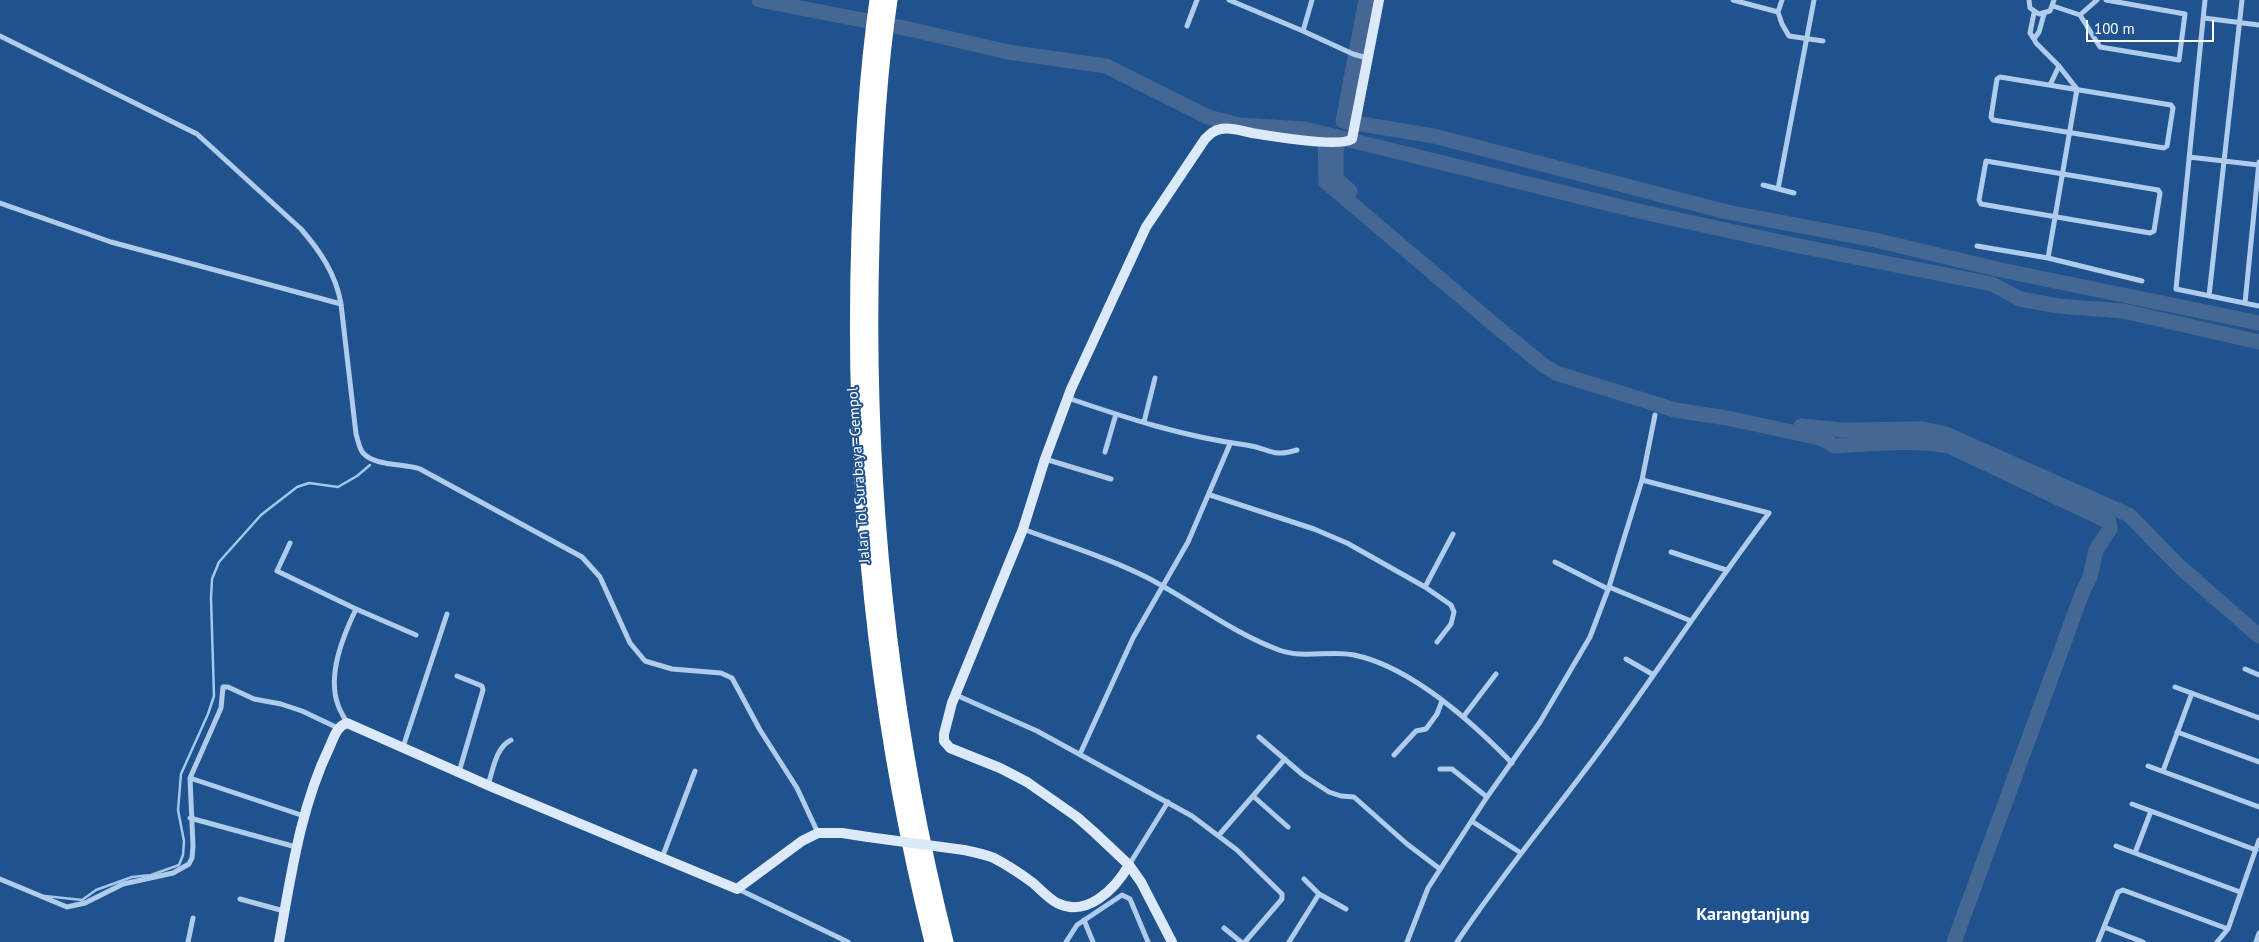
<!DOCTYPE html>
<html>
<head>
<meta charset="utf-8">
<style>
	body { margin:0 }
	#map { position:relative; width:2259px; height:942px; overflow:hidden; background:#20528e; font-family:"PT Sans",sans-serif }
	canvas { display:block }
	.scale { position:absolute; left:2086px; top:20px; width:128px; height:22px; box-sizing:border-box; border:2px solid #fff; border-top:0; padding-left:6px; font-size:15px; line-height:18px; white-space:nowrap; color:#fff; -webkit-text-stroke:4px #20528e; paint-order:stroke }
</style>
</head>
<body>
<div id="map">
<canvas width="2259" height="942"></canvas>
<div class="scale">100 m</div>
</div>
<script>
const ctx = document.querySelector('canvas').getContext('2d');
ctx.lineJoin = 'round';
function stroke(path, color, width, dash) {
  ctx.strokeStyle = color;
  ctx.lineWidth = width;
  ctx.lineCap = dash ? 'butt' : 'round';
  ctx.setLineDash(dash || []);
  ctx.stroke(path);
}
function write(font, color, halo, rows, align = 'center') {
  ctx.font = font + ' "PT Sans",sans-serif';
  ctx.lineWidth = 4;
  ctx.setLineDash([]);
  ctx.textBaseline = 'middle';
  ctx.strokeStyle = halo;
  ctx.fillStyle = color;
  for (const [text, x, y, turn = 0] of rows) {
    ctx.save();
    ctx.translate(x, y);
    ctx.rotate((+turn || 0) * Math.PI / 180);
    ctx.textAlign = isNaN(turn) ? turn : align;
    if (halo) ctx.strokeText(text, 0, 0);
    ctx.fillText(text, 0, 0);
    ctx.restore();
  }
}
stroke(new Path2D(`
	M45 896 82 900 96 890 132 877 151 875 179 865 183 855 184 841 178 810 181 774 208 714 214 696 211 598 212 579 219 562 261 515 297 487 309 483 338 487 357 476 370 465`), '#a3c7ed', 2.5);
stroke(new Path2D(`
	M759 0 909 29 1008 52 1106 66 1208 117 1240 125 1305 129 1634 210 1794 245 1992 284 2020 299 2058 306 2123 311 2259 342
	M1366 0 1343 121 1434 136 1727 212 1875 240 2001 270 2259 323
	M1325 134 1326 182 1491 322 1543 365 1556 373 1675 410 1727 418 1815 437 1827 441 1834 446C1872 444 1911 439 1949 446L2109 522 2110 529 2096 550 2090 577 2083 591 1954 942
	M1339 140 1336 151V179L1350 191
	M1801 426 1842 430 1923 429 1946 434 2129 515 2180 567 2259 636`), '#446893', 15);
stroke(new Path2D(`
	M1229 0 1303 31
	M1312 0 1303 31 1353 54 1367 58
	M1733 0 1778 12 1782 0
	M2029 0 2030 8 2039 14 2050 11 2054 0
	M2205 0 2176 289 2259 306
	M2053 6 2080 15 2100 47 2179 60 2185 14 2106 0
	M1778 12 1782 24 1789 36 1823 41
	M2034 13 2030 33 2034 39 2039 32 2044 14
	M2080 15 2097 0
	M2204 18 2259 25
	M1187 26 1197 0
	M0 36 197 134 301 229C320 251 336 274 341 304
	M2034 39 2036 43 2059 66 2077 89 2048 258
	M2000 77 2171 105 2173 108 2167 146 2164 148 1993 120 1991 117 1997 79Z
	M2050 85 2059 66
	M2189 157 2259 165
	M1986 161 2158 190 2160 193 2154 231 2150 233 1981 204 1979 200Z
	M1763 185 1794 193
	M1778 189 1814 0
	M0 203 111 242 341 304 356 434C358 440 359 448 363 453 376 467 404 463 420 469L582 557 600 577 630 643 645 661 672 669 721 673 732 678 760 730 797 788 818 833
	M1977 246 2048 258 2142 281
	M2209 296 2242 0
	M2245 303 2259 162
	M1068 398C1126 418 1185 437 1246 445 1270 448 1271 458 1297 450
	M1144 422 1155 378
	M1105 452 1116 414
	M1045 459 1111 479
	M1642 480 1655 415
	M1210 495 1314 529 1347 543 1425 587 1451 605 1454 612 1451 624 1437 642
	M1023 529C1065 545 1109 558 1150 579 1193 602 1233 633 1279 650 1303 659 1330 650 1354 655 1412 667 1472 722 1512 763
	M290 543 277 571 356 609C343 636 327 675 338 705 340 711 344 717 347 723
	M1671 552 1726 570
	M1555 562 1608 589
	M1425 587 1453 534
	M1609 587 1691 621
	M356 609 416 635
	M1626 659 1652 674
	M2245 669 2259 675
	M457 676 482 686 483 690 459 772
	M2175 687 2259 718
	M956 695 1037 731 1192 816 1237 850 1282 894V899L1245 942
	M1464 716 1496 674
	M2177 732 2259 762
	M1259 737 1303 775 1329 792 1341 796 1354 797 1407 844 1440 869
	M403 747 447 614
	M1080 754 1133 638 1188 542 1230 444
	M1394 755 1416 731 1426 729 1437 714 1442 701
	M2148 766 2259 807
	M1440 769H1452L1487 797
	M2163 771 2192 693
	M190 778 304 816
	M488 785C493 770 496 747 511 740
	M1253 796 1288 827
	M2132 804 2256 850
	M190 818 296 847
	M1473 822 1521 853
	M1219 835 1285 759
	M2116 846 2240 892
	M2135 853 2151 811
	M662 858 695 771
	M1129 865 1168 802
	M0 879 67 907 85 903 123 884 173 873 189 864 192 858 193 846 190 778 221 708 223 687H228L254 699 281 704 302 711 338 728
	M1304 879 1319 894 1346 909
	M738 889 848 942
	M240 899 284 911
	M1084 920 1093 942
	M2104 927 2143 942
	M1224 928 1241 942
	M188 942 193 918
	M1066 942 1077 925 1122 895 1130 899 1148 942
	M1289 942 1319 894
	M1407 942 1428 888 1487 797 1540 722 1590 637 1609 587 1642 480 1769 513C1714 586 1663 663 1609 738 1559 807 1504 871 1457 942
	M2098 942 2118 892 2123 890 2228 929
	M2217 942 2228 929 2259 840
	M2256 942 2259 933`), '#afccec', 5);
stroke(new Path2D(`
	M964 850C974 852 984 854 994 858 1007 865 1021 874 1033 883 1041 890 1048 898 1057 903 1087 918 1115 889 1129 865
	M279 942C291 876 300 808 330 746 334 737 337 726 347 723L492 787 737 889 802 841 818 833H842L868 837
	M1172 942 1141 882 1129 865 1094 832 1077 817 1027 782 1000 768 950 748 944 741V734L952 703 1023 529 1045 459 1071 389 1146 227 1205 139C1210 134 1214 130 1221 129 1231 127 1242 131 1252 133 1270 136 1339 148 1352 139L1379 0`), '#dbe9f9', 10);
stroke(new Path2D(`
	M877 0C866 77 862 155 859 233 851 472 874 710 932 942
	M890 0C878 80 874 162 872 242 865 477 889 714 946 942`), '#fff', 15);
stroke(new Path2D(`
	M868 837 964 850`), '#dbe9f9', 10);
write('15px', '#fff', '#20528e', [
	["Jalan Tol Surabaya–Gempol",859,475,-94]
]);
write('bold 18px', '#fff', '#20528e', [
	["Karangtanjung",1753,915]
]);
</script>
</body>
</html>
